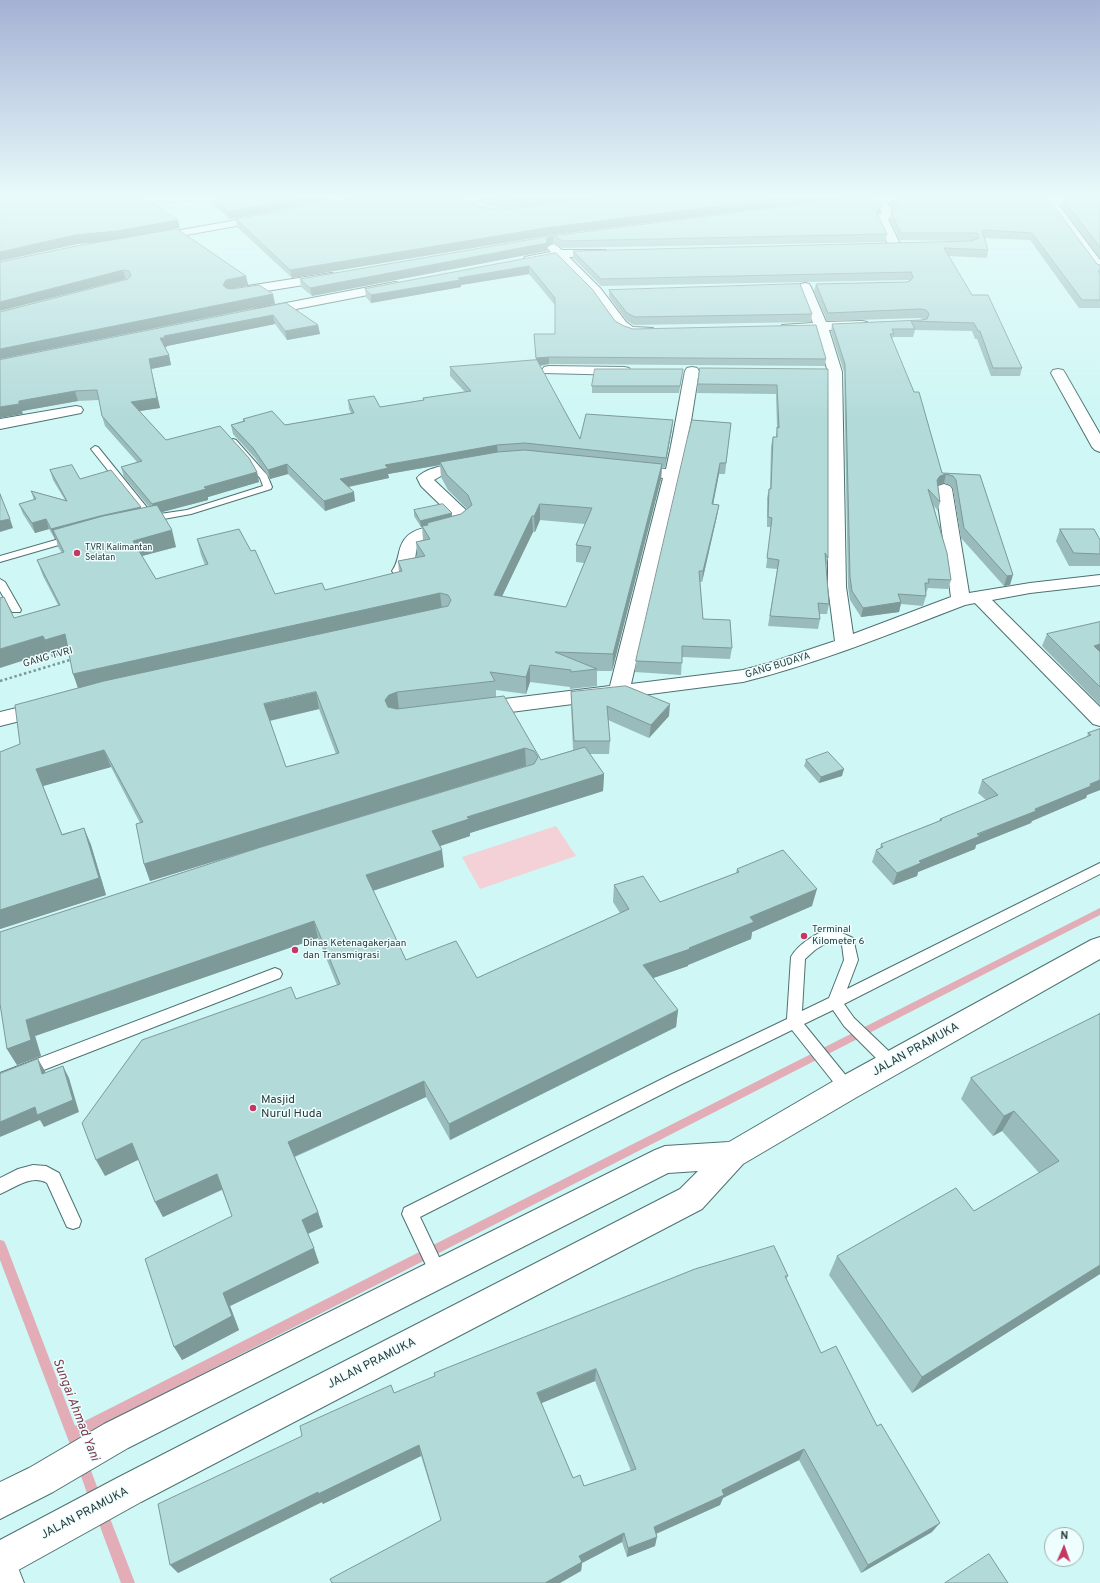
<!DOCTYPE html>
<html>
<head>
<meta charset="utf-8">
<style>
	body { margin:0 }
	#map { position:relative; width:1100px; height:1583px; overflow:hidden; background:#cef7f5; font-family:Overpass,sans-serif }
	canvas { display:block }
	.north { position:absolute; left:1044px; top:1527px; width:40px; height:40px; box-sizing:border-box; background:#eefefe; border:1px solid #a0b0b0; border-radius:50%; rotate:2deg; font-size:11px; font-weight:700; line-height:16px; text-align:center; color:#2b3b3b }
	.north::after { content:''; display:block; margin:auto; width:14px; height:18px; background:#c63864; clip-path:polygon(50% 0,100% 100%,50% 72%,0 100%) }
</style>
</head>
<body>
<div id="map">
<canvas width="1100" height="1583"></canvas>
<div class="north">N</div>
</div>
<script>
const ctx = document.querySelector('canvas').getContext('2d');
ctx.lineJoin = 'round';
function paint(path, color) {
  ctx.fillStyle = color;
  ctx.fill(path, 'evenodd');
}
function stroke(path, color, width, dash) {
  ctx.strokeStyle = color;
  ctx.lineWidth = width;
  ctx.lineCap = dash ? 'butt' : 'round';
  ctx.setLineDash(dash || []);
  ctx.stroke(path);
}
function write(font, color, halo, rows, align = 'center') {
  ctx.font = font + ' Overpass,sans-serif';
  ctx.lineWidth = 3;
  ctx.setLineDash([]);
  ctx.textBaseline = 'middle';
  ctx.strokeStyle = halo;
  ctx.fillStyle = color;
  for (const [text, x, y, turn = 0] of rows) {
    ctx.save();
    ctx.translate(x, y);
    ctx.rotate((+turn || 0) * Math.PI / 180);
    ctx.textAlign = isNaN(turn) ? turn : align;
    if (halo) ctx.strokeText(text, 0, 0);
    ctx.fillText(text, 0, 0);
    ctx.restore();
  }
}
paint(new Path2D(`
	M556 826 576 856 480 889 462 857Z`), '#f3d1d6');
paint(new Path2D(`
	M1100 908V915L79 1437 84 1451 82 1455 78 1457 74 1455 0 1260V1240L4 1241 6 1245 75 1426Z
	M83 1458 87 1460 102 1500 101 1505 96 1506 91 1505 77 1464 79 1460Z
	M101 1507 106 1508 135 1583H121L95 1513 96 1508Z`), '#e2adb6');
const service = new Path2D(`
	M233 439 236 440 267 475 272 487 271 489 191 514 147 522 144 521 142 519 145 517 91 449 95 446 98 447 153 515 187 510 263 486 260 478 229 442Z
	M73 535 78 538 76 540 0 562V556Z
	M0 579 5 582 21 610 20 612H12L11 610 0 591Z
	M1100 863V874L844 1004 854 1018 896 1058 898 1063 896 1068 891 1069 886 1068 844 1026 833 1010 804 1024 852 1083 855 1088 852 1093 847 1095 842 1093 792 1030 680 1085 420 1217 447 1274 445 1280 439 1282 433 1280 402 1214 404 1208 670 1075 787 1019 791 957C798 944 818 932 831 928L853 938 858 960 847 989ZM831 940 842 945 844 960 829 998 802 1011 805 959 815 950Z
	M275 968 280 970 282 974 280 978 0 1087V1073Z
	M33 1165 46 1166 59 1173 81 1221 79 1227 73 1229 67 1227 47 1183C31 1174 15 1188 0 1194V1178L18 1169Z`);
const minor = new Path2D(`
	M864 198H925L926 200 921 203H887L895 215 893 217 888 219 901 246 899 248H891L889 246 876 219 879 214 882 213 877 203 867 202Z
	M1021 198H1100V204H1058L1100 260V272L1096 271 1047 204 1017 203 1016 201Z
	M265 215 271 218 269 220 153 241 149 240 147 238 149 236 153 235Z
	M553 244 557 246 562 250H606L608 253 606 256 602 257H569L601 289 626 322 633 327 653 328 655 331 653 334 634 335 623 332 616 328 593 295 556 258 529 264 525 263 523 260 525 257 551 252 547 248 549 246Z
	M331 273 335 274 337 277 335 280 235 296 231 295 229 292 231 289 235 288Z
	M395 282 399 283 401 286 399 289 260 316 255 315 254 312 255 309 260 308Z
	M805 283 809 284 811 287 826 322 862 321 867 322 869 325 867 328 862 329 829 330 842 372 846 587 853 634 951 597 936 489 938 486 944 484 950 486 952 489 969 593 1030 583 1100 575V585L1030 593 992 600 1100 707V726L1093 724 975 603 965 605C892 633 819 663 743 682L480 716 473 714 470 709 473 704 480 702 610 686 663 478 625 473 623 470 625 467 631 465 666 469 671 446 685 371 687 368 692 367 697 368 699 371 687 446 631 684 743 670 769 663 835 641 828 587V372L816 331H782L780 328 782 325 813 323 799 287 801 284Z
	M549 366 624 367 629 368 631 371 629 374 624 375 544 373 542 370 544 367Z
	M1058 369 1063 370 1065 373 1100 434V452L1095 450 1092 447 1051 373 1053 370Z
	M76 406 81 407 83 410 81 413 0 429V419Z
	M470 461 476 463 478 466 476 469 441 476 434 480 468 512 472 520C461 536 436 531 421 541 410 550 423 582 395 575L392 571C400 560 397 550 404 540 415 524 440 528 455 519L421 486 417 478C426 466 456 464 470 461Z
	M45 701 52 703 55 708 52 713 0 726V712Z`);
const primary = new Path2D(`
	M1100 937V959L857 1097 743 1164 702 1209 141 1502 13 1573 0 1578V1540L117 1478 680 1189 698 1171 668 1173 128 1448 53 1492 0 1519V1482L29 1468 104 1424 655 1150 665 1146 729 1142 837 1079 1091 940Z`);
const trunk = new Path2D(`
	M0 1550 13 1555 24 1583H0Z`);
stroke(service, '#4d7271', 2);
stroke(minor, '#4d7271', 2);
stroke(primary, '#4d7271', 2);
stroke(trunk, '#4d7271', 2);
stroke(new Path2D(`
	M154 206 201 198`), '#7b9796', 1.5, [1.5, 1.5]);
stroke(new Path2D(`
	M0 681 73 659`), '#7b9796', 2.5, [2.5, 2.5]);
paint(service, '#fff');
paint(minor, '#fff');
paint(primary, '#fff');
paint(trunk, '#fff');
paint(new Path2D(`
	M0 198 180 228 168 230 246 276 248 285 228 289 275 304 0 359 128 279H126L106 241 78 244Z
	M211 198H342L229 219 213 204Z
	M473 198H586L522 207 594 198H878L881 205 880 212 878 215 887 234 886 242 563 248 553 244 547 246V251L312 296 301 287 300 279 545 237 837 199H833L545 236 292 278 237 227 236 219 474 204 487 208 500 210 521 207 501 209 489 206Z
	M891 198H984L1097 264 1100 265V308H1079L1030 240 984 238 988 250 987 258 948 256 972 295 1022 368 1020 376H991L977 339H975L972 331 915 330 913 337H893L892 340 942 473 980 475 1010 585 1004 586 961 538 953 489 950 485 944 483 938 485 940 502 938 511 934 506 951 580 948 589 928 588 926 593V596L923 606 901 604 899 612 861 617 850 600 848 587 844 372 831 332 832 324 921 320 925 319H924L919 318 827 321 814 291 816 284 906 282 909 281V280L601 286 573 258V251L972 241 900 240 890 220 891 212 894 211 890 205Z
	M1063 198H1100V258L1061 206Z
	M556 253 615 321 624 326 633 329 826 359 825 366 549 364 540 366 580 439 672 429 665 467H662L661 479 612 671H597V686L570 689V687L530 682 526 694 496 690V697L541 760 573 750 571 705V692L669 716 649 738 608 720 610 741 609 754H590L604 774 603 791 470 833V836L440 846 444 867 373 891 406 960 477 978 620 913 613 902 614 885 660 902 736 873 737 869 812 906 752 932 751 939 688 965V966L653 978 678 1010 676 1027 450 1140 426 1097 295 1157 318 1212 323 1227 308 1234 319 1263 230 1306 239 1330 182 1360 232 1216 222 1190 163 1217 155 1202 138 1159 105 1176 296 999 337 985 318 938 35 1036 41 1056 17 1065 7 1049 528 766H526L150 881 144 864 140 823 111 767 43 786 62 834 84 828 91 845 106 895 0 929 20 744 78 688 69 652 52 657 50 652 14 618 58 605 43 576 37 560 62 553 58 547 56 539H55L49 529 35 533 23 514 19 504 34 500 31 491 65 500 53 480 50 470 80 479 141 507V509L149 507 124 477 121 467 137 462 105 426 102 416 99 400 78 401 22 411 23 414 0 360 286 303 318 325 320 334 287 340 275 324 167 346V347H165L169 355 171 365 151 369 160 408 139 411 166 440 257 472 259 482 208 497V500L161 512 176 547 142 556 156 579 205 565 201 555 197 539 275 594 325 590 399 572 398 561 417 557 416 542 423 540 422 527H421L414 516V510L452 513V516L461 514 467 509 448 490 441 477 440 465 388 474 389 478 349 487 355 501 325 511 288 474 270 479 255 458 233 434 231 425 243 421V419L285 425 351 413 349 409 348 400 380 407 423 400V398L465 392 450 376V367L536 360 534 334H555V305L529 274 461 285V287L371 303 366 297 365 289ZM540 520 585 524 576 545V562L584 563 566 607 502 596 533 532H535ZM319 709 336 754 286 767 270 721Z
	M609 290 812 314 811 322 634 325 627 321 609 297Z
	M828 369V558L826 567 829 604 827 614H819L820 619 818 629 768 626 777 569 766 568 771 527H767V498L769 489H770L771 446 773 437H776L777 427 776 394 697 393 698 384Z
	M682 376 679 393H592V386Z
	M731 423 725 474H719L713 504 719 505 717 516 702 582H700L703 619 732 648 730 659 682 657 681 675 635 672 636 661Z
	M1060 529 1100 540V566H1069L1056 541Z
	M1100 622V705L1042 646 1047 634Z
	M1100 729V790L1087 795 1086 798 1032 821 1031 823 976 845 975 849 918 872 917 876 893 885 872 862 876 850 880 848 881 844 939 821 940 819 986 800 978 793 982 780 1087 737 1088 733Z
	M806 760 842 776 819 783 804 766Z
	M1100 1012V1274L912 1393 829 1275 837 1256 974 1211 1039 1173 1002 1131 993 1136 961 1099 971 1078 1098 1015Z
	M788 1276 786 1279 821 1353 932 1532 861 1573 799 1460 723 1498 720 1505 656 1534 655 1546 627 1557 622 1542 582 1563 581 1571 441 1520 421 1456 323 1504 322 1502 178 1573 394 1393 435 1376 434 1373ZM595 1381 631 1471 584 1486 573 1478 541 1403Z`), '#9bb');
paint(new Path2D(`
	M303 198H342L229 219 228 212Z
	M536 198H586L521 207V200Z
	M782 198H833V199L545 236 292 278 290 270 545 228Z
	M881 205 880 212 875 220 876 212Z
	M178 220 180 228 119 240 78 244 0 261V252L75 235Z
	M553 236V244L547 246V251L312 296 310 288 546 239Z
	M529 266V274L461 285V287L371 303V295L458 278Z
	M123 270 126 279 0 311V302Z
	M246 276 248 285 228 289 225 294 223 285 226 280Z
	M273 294 275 304 0 359V349Z
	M273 315 275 324 167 346V347L162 348 160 338 164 336Z
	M318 325 320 334 287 340 285 331Z
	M169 355 171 365 151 369 160 408 133 412 131 402 149 359Z
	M549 357V364L537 366 536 358Z
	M75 391 78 401 22 411 23 414 0 418V407L19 401Z
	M673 420 672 429 665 467 666 458Z
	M497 445 498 455 440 462V465L388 474 389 478 342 488 340 479 385 465Z
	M720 463 719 474 711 515 712 504Z
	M287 464 288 474 270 479 268 470Z
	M662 464 661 479 612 671 613 654Z
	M257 472 259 482 208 497V500L155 514 152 504 204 487Z
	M946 474 944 483 938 485 937 480 940 476Z
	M354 492 355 501 325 511 324 501Z
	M540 504V520L535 532 534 516Z
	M719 505 717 516 702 582 703 571Z
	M141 507 143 517 53 530 56 539H55L51 529 100 516Z
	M452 513V519L427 523V526L421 527 420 521Z
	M532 516 533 532 495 611 494 595Z
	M10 519 13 528 0 532V521Z
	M46 519 49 529 35 533 32 523Z
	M172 530 176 547 138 557 133 541Z
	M1013 575 1010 585 1004 586 1007 576Z
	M440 593 442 610 79 691 73 674Z
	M901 602 899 612 861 617 863 608Z
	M65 634 71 651 52 657 45 640Z
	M43 636 50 652 0 668V649Z
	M1100 644V656L1094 646Z
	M530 665V682L526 694V677Z
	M316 692 319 709 268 721 264 704Z
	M397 692 399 710 388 717 385 700 389 695Z
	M670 704 669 716 649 738 651 725Z
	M525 748 526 766 150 881 144 864Z
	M104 750 111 767 43 786 69 852 62 835 36 769Z
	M844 769 842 776 819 783 821 777Z
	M604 774 603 791 470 833V836L434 848 432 831 467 817Z
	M1100 780V790L1087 795 1086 798 1032 821 1031 823 976 845 975 849 918 872 917 876 893 885 897 873 919 861Z
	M84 828 91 845 106 895 0 929V910Z
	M442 850 444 867 369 892 366 875Z
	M817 889 812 906 752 932 751 939 688 965V966L642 982 643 965 689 948 750 917Z
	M314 921 318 938 35 1036 41 1056 17 1065 7 1049 26 1020Z
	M678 1010 676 1027 450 1140 449 1124Z
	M38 1059 45 1071 49 1086 42 1074Z
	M63 1066 69 1078 79 1112 44 1127 40 1120 0 1137V1122L35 1107Z
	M424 1081 426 1097 293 1157 288 1142Z
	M1014 1111 1002 1131 993 1136 1004 1116Z
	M132 1143 140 1159 105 1176 96 1160Z
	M217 1174 223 1189 163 1217 155 1202Z
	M318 1212 323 1227 307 1234 302 1220Z
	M314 1248 319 1263 230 1306 239 1330 182 1360 174 1347 223 1293Z
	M1100 1265V1274L912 1393 922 1377Z
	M596 1369 595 1381 537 1405V1393Z
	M419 1445 421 1456 323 1504 322 1502 178 1573 170 1565 318 1492Z
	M804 1449 799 1460 723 1498 720 1505 651 1536 654 1527 722 1490Z
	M940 1523 932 1532 861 1573 868 1565Z
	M624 1533 622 1542 582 1563 581 1571 560 1583H545L579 1556Z
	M657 1537 655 1546 627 1557 628 1548Z`), '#7d9998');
const building = new Path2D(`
	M0 198H145L178 220 117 231 75 235 0 252Z
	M213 198H303L228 212Z
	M351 198H465L474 204 487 208 500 210 594 198H782L545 228 290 270 236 219Z
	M487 198H536L521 200 501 201 489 199Z
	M839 198H878L881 205 876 212 887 234 563 241 553 236 546 239 547 243 310 288 300 279 545 237 838 199Z
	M892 198H1048L1097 264 1100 265V271H1098L1100 274V300H1082L1032 233 982 230 988 250 944 248 972 295H988L1022 368H993L980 331H978L974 323 911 321 915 329H892L894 334H890L914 392H919L942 473 980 475 1013 575 1007 576 964 528 956 480 953 476 946 474 940 476 937 480 940 502 928 489 947 553 951 580 928 579 929 583H925L926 596 898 594 901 602 863 608 852 591 850 577 845 364 832 324 921 320 927 319 929 314 926 310 921 309 828 313 816 284 906 282 910 281 913 277 911 272 601 279 573 251 972 241 979 238 977 233H901L891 212 898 208Z
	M1063 198H1100V247Z
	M177 229 246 276 226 280 223 285 226 288 231 289 259 285 273 294 0 349V312L128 279 131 276 129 271 123 270 0 302V262L76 246Z
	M556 253 592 289 615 321 624 326 633 329 816 325 826 359 549 357 536 358 534 334H555V298L529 266 458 278 460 280 371 295 365 289Z
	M800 284 812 314 635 317 627 313 609 290Z
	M286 303 318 325 285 331 273 315 164 336 165 338H160L169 355 149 359 157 398 131 402 166 440 220 426 249 458 257 472 204 487 206 489 152 504 121 467 142 461 102 416 97 390 75 391 19 401V404L0 407V360Z
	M537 360 580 439 586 414 673 420 666 458 525 443 497 445 385 465 388 468 340 479 354 492 324 501 287 464 268 470 253 448 231 425 245 421 243 419 272 411 285 425 354 413 348 400 374 396 380 407 424 400 423 398 471 391 450 367Z
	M700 368 828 369V558L825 553 829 604 818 603 820 619 770 616 779 560 767 558 772 518 768 517 769 489H771L773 437H777V427L779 428 777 385 698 384Z
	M595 369H683L680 386H592Z
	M692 420 731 423 726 463H720L712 504 719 505 703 571H699L703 619 730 620 732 648 682 646V663L636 661Z
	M525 450 662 464 613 654 555 652 597 669 571 672V670L530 665 526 677 490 672 495 681 397 692 389 695 385 700 388 707 397 709 504 696 541 760 585 747 604 774 467 817 469 819 432 831 442 850 366 875 406 960 456 941 477 978 629 909 614 885 643 876 660 902 739 872 737 869 783 850 817 889 750 917 754 922 689 948 690 949 643 965 678 1010 449 1124 424 1081 288 1142 318 1212 302 1220 314 1248 223 1293 232 1316 174 1347 145 1259 232 1216 217 1174 155 1202 132 1143 96 1160 82 1123 142 1040 291 987 296 999 340 984 314 921 26 1020 31 1040 7 1049 0 1004V932L258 848 534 764 538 757 534 751 525 748 144 864 136 824 143 822 104 750 36 769 62 835 84 828 99 878 0 910V752L20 744 15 705 104 681 448 606 451 600 448 595 440 593 73 674 65 634 45 640 43 636 0 649V598L4 597 14 618 60 605 37 560 64 552 53 530 103 516 157 505 172 530 133 541 156 579 208 564 197 539 239 529 251 551 255 550 275 594 322 583 325 590 402 571 398 561 425 556 416 542 430 539 422 526 428 525 427 523 461 514 472 505 468 495 447 475 440 462 498 452ZM540 504 592 508 576 545 591 547 566 607 494 595 532 516H534ZM316 692 339 753 286 767 264 704Z
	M72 465 80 479 111 470 141 507 100 516 51 529 46 519 32 523 19 504 36 499 31 491 67 501 50 470Z
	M0 494 10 519 0 521Z
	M443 504 452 513 420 521 414 510Z
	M1060 529H1094L1100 540V554L1074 553Z
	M1100 622V644L1094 646 1100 652V687L1047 634Z
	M626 686 670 704 651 725 607 706 610 741H574L571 692Z
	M1100 729V780L1090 784 1091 786 1035 809 1036 811 977 834 980 836 919 861 921 863 897 873 876 850 883 847 881 844 942 820 940 819 998 795 982 780 1091 735 1088 733Z
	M828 752 844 769 821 777 806 760Z
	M1100 1014V1265L922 1377 837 1256 956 1188 974 1211 1059 1161 1014 1111 1004 1116 971 1078Z
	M38 1059 42 1074 63 1066 73 1100 37 1115 35 1107 0 1122V1074Z
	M774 1246 788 1276H785L821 1353 836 1346 877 1426 881 1424 940 1523 868 1565 804 1449 722 1490 724 1495 654 1527 657 1537 628 1548 624 1533 579 1556 582 1562 545 1583H332L330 1579 441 1520 419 1445 318 1494V1492L170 1565 158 1504 302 1436 300 1426 391 1385 394 1393 435 1376 434 1373 695 1269ZM596 1369 636 1469 584 1486 580 1475 573 1478 537 1393Z
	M989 1554 1008 1583H945Z`);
paint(building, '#b2dad9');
stroke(building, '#7d9998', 1);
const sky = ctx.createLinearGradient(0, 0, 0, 419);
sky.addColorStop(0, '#a5b1d4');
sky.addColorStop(0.47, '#e9fbfa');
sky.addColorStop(1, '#e9fbfa00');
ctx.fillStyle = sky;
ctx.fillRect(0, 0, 1100, 419);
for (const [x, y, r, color] of [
	[77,553,4,"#c63864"],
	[804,936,4,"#c63864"],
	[295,950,4,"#c63864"],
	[253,1108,4,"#c63864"]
]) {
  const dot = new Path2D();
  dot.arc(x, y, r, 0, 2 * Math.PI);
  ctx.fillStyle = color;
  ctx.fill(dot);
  stroke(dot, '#eefefe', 1.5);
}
write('9px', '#2b3b3b', '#eefefe', [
	["TVRI Kalimantan",85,548],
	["Selatan",85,558]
], 'left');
write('10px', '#2b3b3b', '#eefefe', [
	["GANG TVRI",48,658,-16],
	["GANG BUDAYA",778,666,-17]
]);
write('10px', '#2b3b3b', '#eefefe', [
	["Terminal",812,930],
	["Kilometer 6",812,942],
	["Dinas Ketenagakerjaan",303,944],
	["dan Transmigrasi",303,956]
], 'left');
write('12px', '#2b3b3b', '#eefefe', [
	["JALAN PRAMUKA",916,1050,-29],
	["JALAN PRAMUKA",372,1364,-27],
	["JALAN PRAMUKA",85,1514,-28]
]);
write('12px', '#2b3b3b', '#eefefe', [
	["Masjid",261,1101],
	["Nurul Huda",261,1115]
], 'left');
write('italic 13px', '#7e3b4b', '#eefefe', [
	["Sungai Ahmad Yani",75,1410,69]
]);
</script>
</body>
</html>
